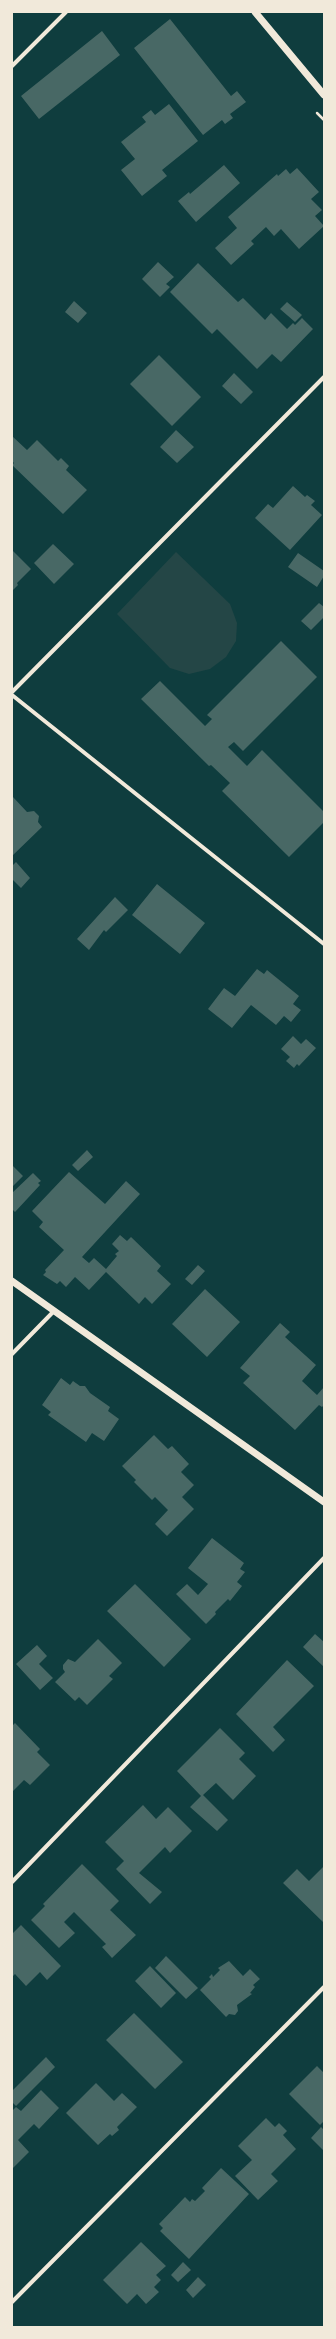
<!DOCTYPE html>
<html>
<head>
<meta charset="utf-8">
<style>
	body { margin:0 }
	#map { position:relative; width:336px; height:2339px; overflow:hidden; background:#0f3d3e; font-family:Arial,sans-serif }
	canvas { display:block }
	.frame { position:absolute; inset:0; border:13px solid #f1e9da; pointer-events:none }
</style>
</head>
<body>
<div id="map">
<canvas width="336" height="2339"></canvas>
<div class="frame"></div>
</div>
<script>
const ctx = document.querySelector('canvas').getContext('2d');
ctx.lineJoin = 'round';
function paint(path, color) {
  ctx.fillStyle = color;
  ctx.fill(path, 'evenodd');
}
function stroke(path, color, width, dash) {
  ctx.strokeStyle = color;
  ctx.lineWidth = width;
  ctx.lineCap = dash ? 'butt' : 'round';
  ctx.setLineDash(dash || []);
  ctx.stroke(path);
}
paint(new Path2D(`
	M176 552 230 604 237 623 236 641 226 657 210 669 189 674 170 668 117 614Z`), '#244646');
paint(new Path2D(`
	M170 19 231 96 237 91 246 102 230 114 233 118 225 124 222 120 203 135 134 48Z
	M102 31 120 55 39 119 21 96Z
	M169 104 198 141 162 170 167 176 142 196 121 170 135 159 121 142 146 122 142 117 151 110 155 115Z
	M224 165 240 183 196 222 178 201 189 192 190 194Z
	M297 168 319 192 311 199 322 210 315 216 324 226 299 249 281 229 274 236 266 227 251 241 254 244 231 265 215 248 237 228 228 217 277 174 278 176 286 169 290 174Z
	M158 262 174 277 166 284 170 287 160 297 142 279Z
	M198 263 238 302 243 298 265 320 271 313 287 329 293 323 295 325 302 318 313 329 281 362 272 354 257 369 217 329 212 334 170 292Z
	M74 301 87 313 78 323 65 312Z
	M287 302 302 315 295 322 280 309Z
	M159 355 201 397 172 426 130 384Z
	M234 373 253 392 241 404 222 386Z
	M176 430 194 447 177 463 160 447Z
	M12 436 27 450 37 440 58 461 61 458 69 466 66 470 87 490 63 514 12 465 14 463 12 461Z
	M293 486 305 497 307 495 315 501 311 505 322 515 290 550 255 518 268 504 273 508Z
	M53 544 74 564 54 584 34 563Z
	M12 550 31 569 17 583 18 585 12 591Z
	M298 553 324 571V576L317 587 288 567Z
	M319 603 324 607V617L311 630 301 621Z
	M281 641 317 677 243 751 234 742 228 747 247 766 262 750 324 812V822L289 857 222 791 230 783 211 765 209 766 141 699 160 681 205 726 212 719 207 715Z
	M13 797 27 812 34 811 39 816 38 822 42 827 12 856Z
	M16 862 30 878 21 888 12 879V866Z
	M157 884 205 923 180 954 132 915Z
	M115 897 128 910 106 932 104 930 89 950 77 939Z
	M257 969 264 974 267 970 299 996 293 1004 301 1010 291 1022 284 1016 276 1025 251 1005 232 1028 208 1009 224 988 235 996Z
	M293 1036 301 1044 306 1039 316 1048 299 1066 297 1064 294 1068 286 1061 290 1057 281 1049Z
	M87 1150 93 1157 78 1171 72 1165Z
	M12 1165 23 1176 12 1187Z
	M69 1172 105 1204 126 1181 140 1194 82 1257 89 1263 94 1258 106 1269 117 1256 115 1254 119 1251 112 1244 120 1235 127 1241 131 1237 161 1266 157 1271 171 1284 152 1304 145 1297 139 1304 106 1272 89 1290 75 1277 66 1287 60 1281 57 1284 43 1275 46 1272 45 1270 64 1250 39 1227 43 1222 32 1211Z
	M33 1173 41 1181 38 1183 40 1185 15 1212 12 1209V1193Z
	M198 1265 205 1271 192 1285 185 1279Z
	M205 1289 240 1322 207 1357 172 1324Z
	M280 1323 290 1332 285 1337 316 1365 302 1381 317 1395 324 1387V1405L322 1407 319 1405 295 1430 243 1383 250 1376 240 1368Z
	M61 1378 70 1385 73 1381 80 1386H85L90 1393 110 1407 108 1411 119 1419 104 1441 92 1433 86 1442 48 1415 51 1412 42 1405Z
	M154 1435 168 1449 172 1446 189 1464 181 1472 194 1485 182 1497 194 1509 167 1536 155 1524 168 1510 155 1497 152 1500 134 1482 136 1480 122 1466Z
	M212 1538 244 1563 240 1569 245 1572 237 1582 242 1586 230 1601 228 1599 215 1612 216 1614 206 1624 176 1594 187 1584 198 1595 208 1584 188 1568Z
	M135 1584 191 1639 164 1667 107 1611Z
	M315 1634 324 1642V1667L303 1647Z
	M98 1639 122 1663 109 1676 113 1679 87 1705 79 1697 75 1701 55 1682 65 1672 63 1669V1665L68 1659 75 1662Z
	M37 1645 47 1656 39 1664 53 1678 40 1690 16 1664Z
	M287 1660 314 1686 273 1727 285 1740 273 1752 236 1714Z
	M15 1723 40 1749 37 1752 50 1765 30 1785 24 1780 12 1792V1726Z
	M220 1728 245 1753 239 1759 256 1776 233 1800 216 1783 203 1795 228 1820 217 1831 190 1807 201 1796 177 1771Z
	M143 1805 156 1819 168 1807 192 1831 170 1853 165 1847 139 1873 162 1892 150 1904 116 1869 124 1861 105 1842Z
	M82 1864 119 1901 110 1910 136 1935 112 1958 102 1947 106 1944 74 1912 64 1922 75 1933 59 1948 31 1920 45 1906 43 1904Z
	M324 1866V1923L283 1883 297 1869 309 1881Z
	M21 1925 61 1966 47 1980 40 1972 26 1986 15 1974 12 1977V1934Z
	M166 1956 198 1988 186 1999 155 1968Z
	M229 1961 243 1976 250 1969 260 1979 253 1985 255 1987 250 1993 252 1994 237 2005 238 2011 235 2015 229 2014 226 2017 200 1990 211 1979 209 1977 212 1974 213 1977 220 1970 218 1968Z
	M150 1966 176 1993 161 2008 135 1981Z
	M134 2013 183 2062 155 2089 106 2040Z
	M46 2057 55 2067 16 2106 12 2102V2091Z
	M317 2066 324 2073V2121L320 2125 289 2094Z
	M96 2083 114 2101 122 2093 137 2107 117 2127 119 2130 112 2136 110 2134 98 2145 66 2113Z
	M41 2090 59 2108 39 2129 34 2124 18 2140 29 2152 12 2169V2111L16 2107 21 2111Z
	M266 2118 275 2127 279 2123 287 2131 283 2135 296 2149 271 2174 278 2181 258 2200 235 2176 252 2160 238 2146Z
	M321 2127 324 2130V2151L311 2138Z
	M221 2168 249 2194 189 2259 160 2231 163 2228 159 2224 185 2197 190 2202 192 2199 195 2201 205 2191 202 2188Z
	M141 2242 166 2266 156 2275 161 2280 154 2287 159 2292 146 2304 137 2294 127 2304 103 2280Z
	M183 2262 191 2270 178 2282 171 2275Z
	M198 2277 206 2285 193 2298 186 2290Z`), '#486865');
stroke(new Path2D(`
	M317 113 324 120`), '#f1e9da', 2.5);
stroke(new Path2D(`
	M12 66 66 12
	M12 692 324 377
	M12 695 324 944
	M12 1354 54 1311
	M12 1882 324 1558
	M12 2302 324 1987`), '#f1e9da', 4);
stroke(new Path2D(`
	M255 12 324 95
	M12 1281 324 1502`), '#f1e9da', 7);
</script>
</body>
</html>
